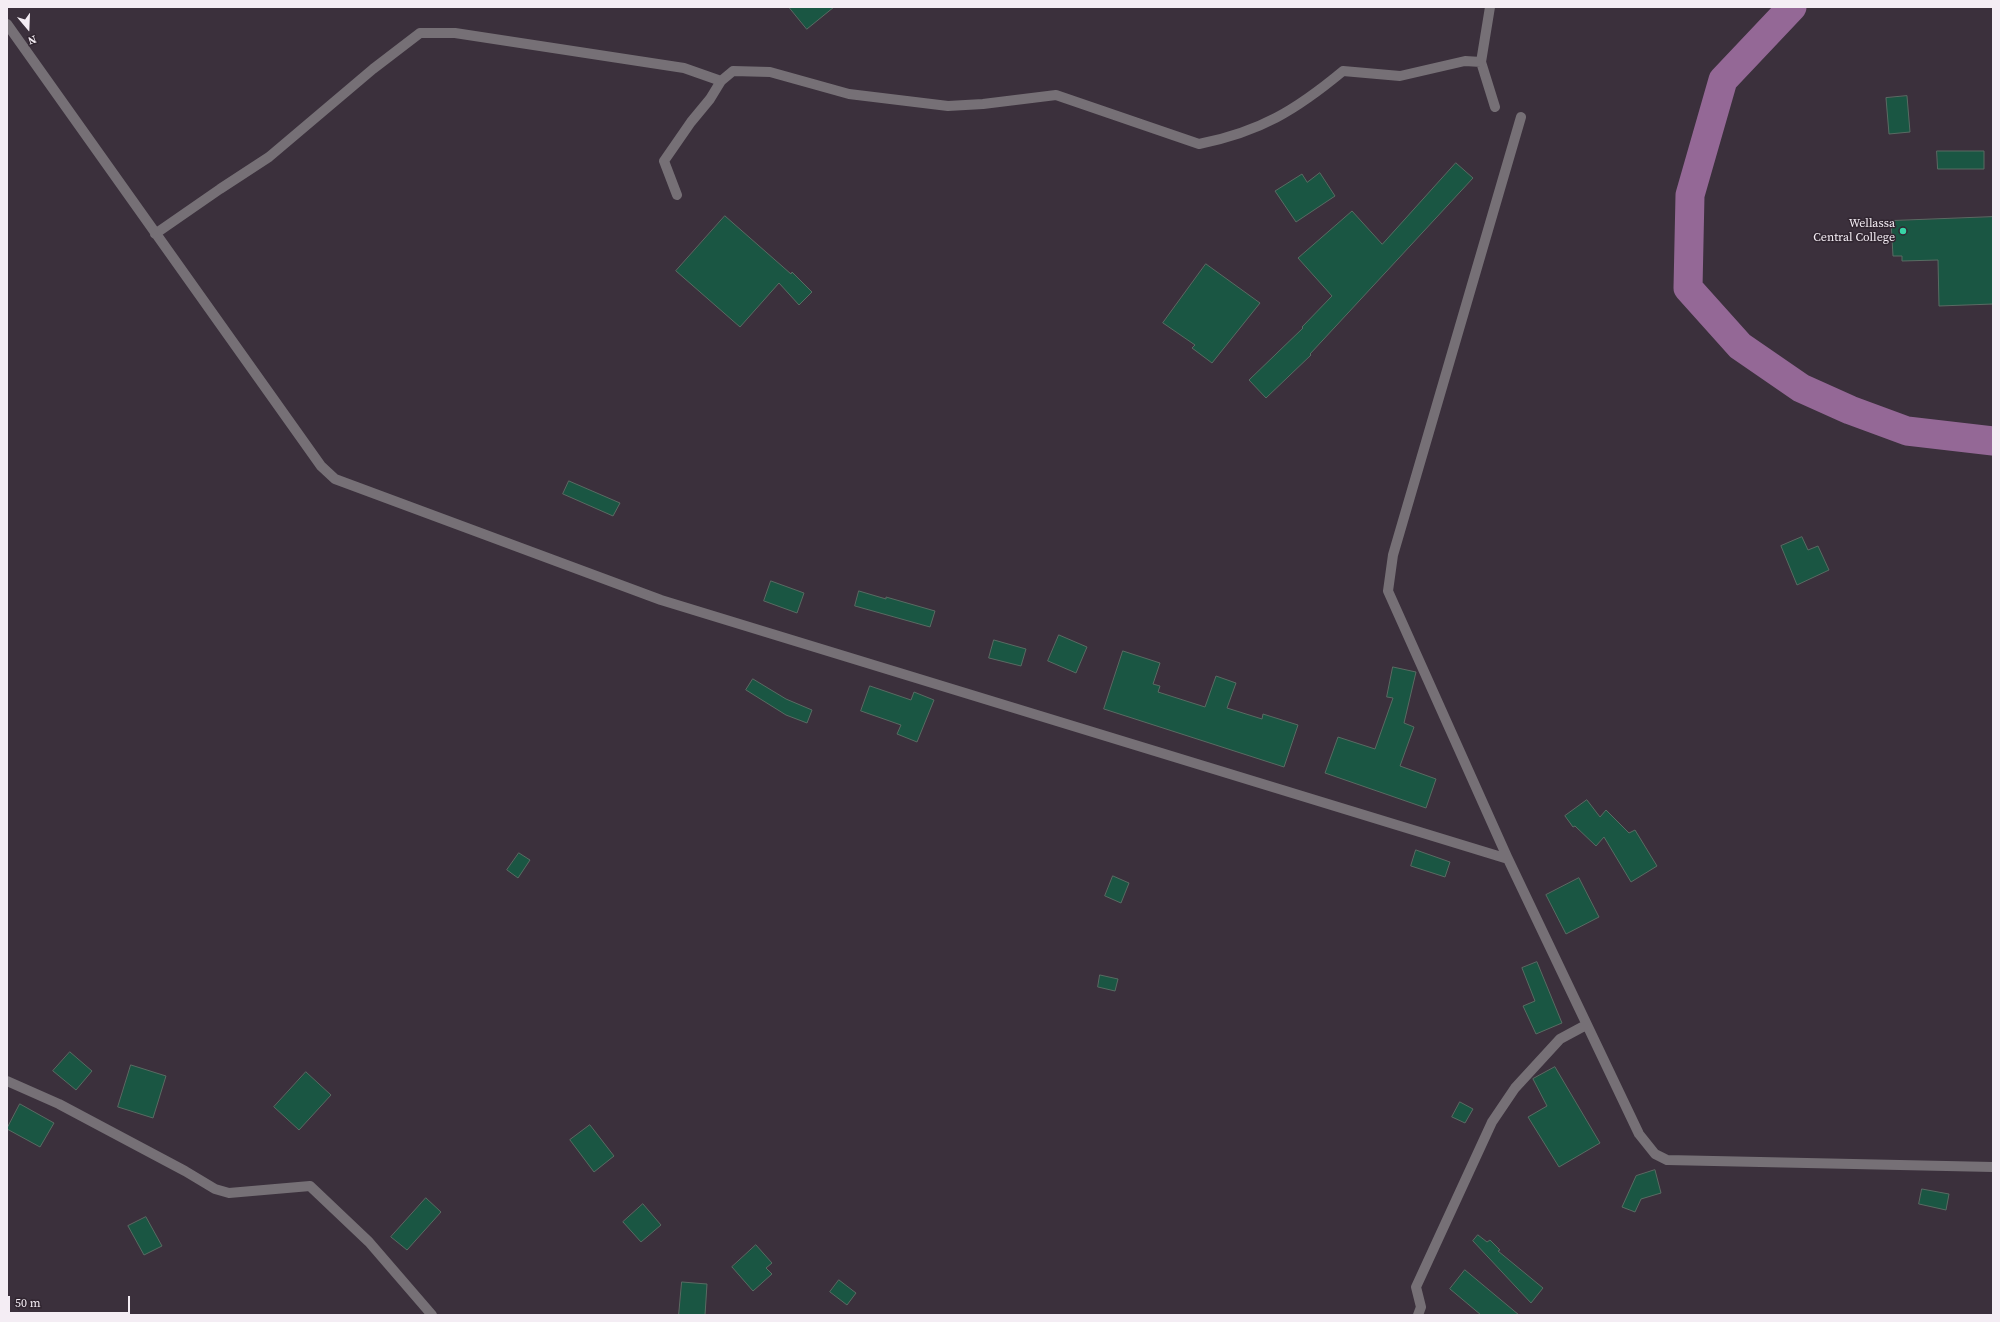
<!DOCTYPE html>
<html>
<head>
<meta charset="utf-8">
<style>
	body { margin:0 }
	#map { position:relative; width:2000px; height:1322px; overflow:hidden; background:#3b303c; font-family:"Source Serif 4",serif }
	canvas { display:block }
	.frame { position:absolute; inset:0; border:8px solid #f4edf4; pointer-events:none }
	.north { position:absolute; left:8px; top:8px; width:40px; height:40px; -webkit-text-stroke:3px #312631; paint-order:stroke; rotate:161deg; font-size:11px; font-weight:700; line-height:16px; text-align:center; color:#f4edf4 }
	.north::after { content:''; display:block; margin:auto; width:14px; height:18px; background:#f4edf4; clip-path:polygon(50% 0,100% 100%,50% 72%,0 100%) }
	.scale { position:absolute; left:8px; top:1296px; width:122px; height:18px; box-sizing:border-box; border:2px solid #f4edf4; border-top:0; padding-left:5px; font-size:12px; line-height:14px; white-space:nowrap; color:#f4edf4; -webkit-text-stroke:3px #312631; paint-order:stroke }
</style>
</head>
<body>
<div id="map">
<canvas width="2000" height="1322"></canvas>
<div class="frame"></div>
<div class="north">N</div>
<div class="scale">50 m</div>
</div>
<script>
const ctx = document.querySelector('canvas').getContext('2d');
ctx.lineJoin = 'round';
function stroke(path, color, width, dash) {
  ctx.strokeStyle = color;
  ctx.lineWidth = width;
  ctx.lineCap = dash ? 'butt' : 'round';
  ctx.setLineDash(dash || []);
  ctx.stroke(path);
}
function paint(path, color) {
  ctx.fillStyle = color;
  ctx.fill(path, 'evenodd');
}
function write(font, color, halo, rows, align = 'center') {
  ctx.font = font + ' "Source Serif 4",serif';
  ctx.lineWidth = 3;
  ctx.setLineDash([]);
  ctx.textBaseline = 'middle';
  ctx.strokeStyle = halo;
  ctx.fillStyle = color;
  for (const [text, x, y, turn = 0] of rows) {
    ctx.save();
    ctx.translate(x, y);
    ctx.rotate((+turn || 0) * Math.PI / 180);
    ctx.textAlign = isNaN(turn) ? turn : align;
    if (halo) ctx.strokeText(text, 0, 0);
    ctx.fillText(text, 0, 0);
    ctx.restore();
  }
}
stroke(new Path2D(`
	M1792 7 1723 80 1690 195 1688 288 1740 346 1801 388 1850 410 1907 431 1993 441`), '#946896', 29);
const building = new Path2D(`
	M789 7H834L807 29Z
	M1907 96 1910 132 1889 134 1886 98Z
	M1937 151H1984V169H1938Z
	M1456 163 1473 178 1310 354 1311 355 1266 398 1249 380 1303 328 1302 327 1332 296 1298 258 1352 211 1382 244Z
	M1320 173 1335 196 1296 222 1275 191 1302 174 1307 182Z
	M725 216 791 274 792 272 812 292 799 305 779 283 740 327 676 271Z
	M1993 217V304L1939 306 1938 260 1902 261V256H1893L1891 221Z
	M1206 264 1260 303 1212 363 1192 348 1195 345 1163 323Z
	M569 481 620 503 613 516 563 494Z
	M1802 537 1808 550 1818 546 1829 570 1797 585 1781 546Z
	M771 581 804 593 797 613 764 601Z
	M859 591 886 599V597L935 611 930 627 855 606Z
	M1059 635 1087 647 1076 673 1048 661Z
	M994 640 1026 649 1021 666 989 658Z
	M1123 651 1160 663 1153 684 1160 686 1158 692 1205 707 1216 676 1236 683 1227 708 1262 719 1263 714 1298 725 1284 767 1104 709Z
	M1393 667 1416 672 1404 723 1414 727 1400 766 1436 779 1426 808 1325 773 1338 737 1375 749 1393 698 1387 697Z
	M753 679 786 699 812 710 807 723 786 715 746 690Z
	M870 686 911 700 914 692 934 700 917 742 897 734 901 725 861 711Z
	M1587 800 1600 817 1606 810 1629 833 1635 830 1657 866 1631 882 1604 837 1596 846 1575 826 1573 827 1565 816Z
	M1416 850 1450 862 1445 877 1411 866Z
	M519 853 530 860 518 878 507 870Z
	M1113 876 1129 883 1121 903 1105 896Z
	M1579 878 1599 917 1566 934 1546 895Z
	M1537 962 1562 1023 1536 1034 1523 1006 1535 1001 1522 968Z
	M1100 975 1118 979 1115 991 1098 987Z
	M70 1052 92 1071 76 1090 53 1071Z
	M131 1065 166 1076 153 1118 118 1107Z
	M1555 1067 1600 1143 1559 1167 1528 1117 1547 1106 1533 1079Z
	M306 1072 331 1095 299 1130 274 1107Z
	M1460 1102 1473 1109 1465 1123 1452 1117Z
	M20 1104 54 1123 40 1147 7 1129Z
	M590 1125 614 1156 594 1172 570 1140Z
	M1655 1170 1661 1193 1641 1199 1635 1212 1622 1207 1636 1176Z
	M1922 1189 1949 1194 1946 1210 1919 1204Z
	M426 1198 441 1212 407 1250 391 1237Z
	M643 1204 661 1225 641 1242 623 1222Z
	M146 1217 162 1246 144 1255 128 1226Z
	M1478 1235 1487 1242 1490 1240 1500 1250 1498 1251 1543 1288 1531 1303 1473 1241Z
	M756 1245 772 1263 766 1268 772 1274 753 1291 732 1267Z
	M1465 1270 1519 1315H1481L1450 1289Z
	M839 1280 856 1293 847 1305 830 1292Z
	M682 1282 707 1284 705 1315H679Z`);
paint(building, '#1a5643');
stroke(building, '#596b63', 1);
stroke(new Path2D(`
	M7 24 321 466 335 479 661 600 1508 859
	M1481 62 1490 7
	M1521 117 1393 555 1388 591 1508 859 1639 1134 1655 1154 1667 1160 1993 1167
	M677 195 664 161 691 122 710 99 721 81 733 71 770 72 849 94 948 106 983 104 1056 95 1199 144C1260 132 1296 110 1343 71L1400 76 1465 61 1481 62 1495 107
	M155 234 220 189 269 157 373 69 420 33H455L684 68 721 81
	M7 1081 59 1104 185 1171 215 1189 229 1193 310 1186 369 1242 432 1315
	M1418 1315 1421 1307 1416 1287 1492 1122 1515 1088 1560 1039 1586 1025`), '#767076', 10);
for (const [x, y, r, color] of [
	[1903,231,4,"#38d4a6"]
]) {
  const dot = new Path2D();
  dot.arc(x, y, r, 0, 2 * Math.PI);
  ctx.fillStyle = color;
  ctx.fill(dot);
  stroke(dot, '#312631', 1.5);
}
write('12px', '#f4edf4', '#312631', [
	["Wellassa",1895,224],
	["Central College",1895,238]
], 'right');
</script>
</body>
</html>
